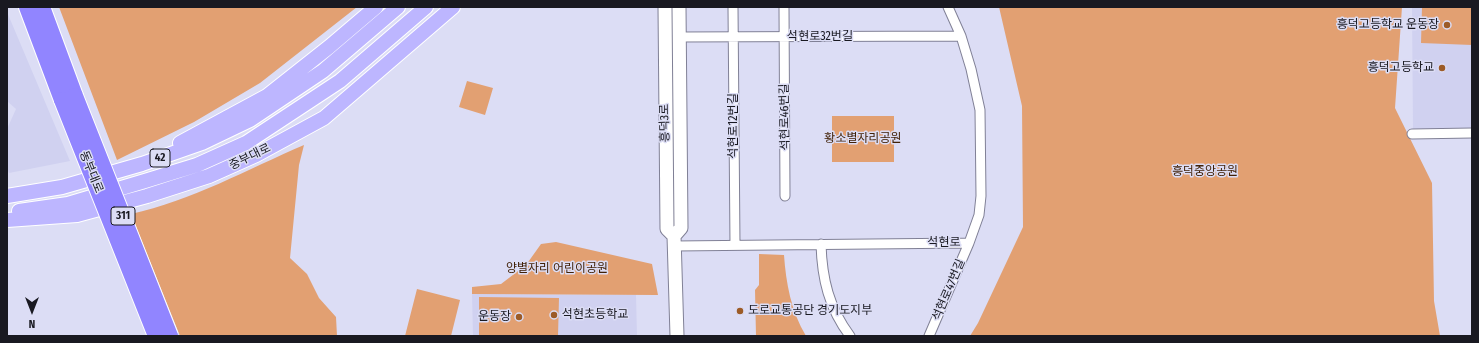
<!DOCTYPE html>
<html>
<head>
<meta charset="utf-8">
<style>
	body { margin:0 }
	#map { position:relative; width:1479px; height:343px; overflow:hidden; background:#dcddf5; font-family:"Fira Sans Condensed",sans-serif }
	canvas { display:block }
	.frame { position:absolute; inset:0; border:8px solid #191921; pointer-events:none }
	.north { position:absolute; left:12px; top:291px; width:40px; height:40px; -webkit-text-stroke:3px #dcddf5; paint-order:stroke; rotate:180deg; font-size:11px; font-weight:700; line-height:16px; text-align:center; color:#191921 }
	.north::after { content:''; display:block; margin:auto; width:14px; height:18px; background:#191921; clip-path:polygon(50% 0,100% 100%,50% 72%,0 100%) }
</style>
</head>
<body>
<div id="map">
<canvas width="1479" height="343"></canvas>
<div class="frame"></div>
<div class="north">N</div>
</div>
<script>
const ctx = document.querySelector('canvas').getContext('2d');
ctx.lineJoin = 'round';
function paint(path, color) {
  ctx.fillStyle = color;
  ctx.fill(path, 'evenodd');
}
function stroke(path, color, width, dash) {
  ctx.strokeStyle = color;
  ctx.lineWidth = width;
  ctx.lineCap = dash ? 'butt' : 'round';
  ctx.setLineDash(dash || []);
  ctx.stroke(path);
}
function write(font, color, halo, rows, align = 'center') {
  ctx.font = font + ' "Fira Sans Condensed","Noto Sans KR",sans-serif';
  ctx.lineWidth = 3;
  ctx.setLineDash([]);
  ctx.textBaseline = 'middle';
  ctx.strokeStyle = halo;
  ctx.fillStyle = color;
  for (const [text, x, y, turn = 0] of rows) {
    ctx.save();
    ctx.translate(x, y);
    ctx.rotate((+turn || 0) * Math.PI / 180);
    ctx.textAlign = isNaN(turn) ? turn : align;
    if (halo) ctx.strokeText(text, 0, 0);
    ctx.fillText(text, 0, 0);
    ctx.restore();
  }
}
paint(new Path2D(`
	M1412 7H1472V130H1413Z
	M7 12 70 161 9 173 7 169V129L16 109 7 101Z
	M472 294 636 295 637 336H473Z`), '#d0d1f0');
paint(new Path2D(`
	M59 7H357L260 83 194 122 117 160Z
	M999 7H1402L1395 108 1432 183 1434 301 1440 336H970L978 323 1023 227 1022 106Z
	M1422 7H1472V45L1421 43Z
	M467 81 493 88 485 115 459 107Z
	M832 116H894V162H832Z
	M304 145 299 165 290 258 307 274 319 298 336 317 337 336H180L131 214C191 201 248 169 304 145Z
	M556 242 652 264 658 295 472 294V287L501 284 526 265 541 244Z
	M759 254 784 255C786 283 791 311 806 336H756L755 290 759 285Z
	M417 289 460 300 451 336H405Z
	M479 297 559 298 558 336H479Z`), '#e2a072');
const street = new Path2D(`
	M733 7 735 245
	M784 7 785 196
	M679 37 961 36
	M1412 134 1472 133
	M821 244C822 279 829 308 850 336
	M675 246 969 243 979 215 981 196 980 110 971 69 961 36 948 7
	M929 336 969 243`);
const secondary = new Path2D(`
	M665 7 667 229 674 236
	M677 336 674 236 681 228 679 7`);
const primary = new Path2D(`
	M180 143 267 96 329 47 376 7
	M7 196 62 187 142 164 202 143 250 120 323 71 398 7
	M19 211 68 204 145 181 197 165 246 143 340 81 426 7
	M7 220 77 215 147 196 209 176 256 155 324 118 453 7`);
const highway = new Path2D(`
	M27 7 62 100
	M42 7 75 96`);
stroke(street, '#808096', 11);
stroke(secondary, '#808096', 15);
stroke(primary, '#fff', 16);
stroke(highway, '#fff', 18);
stroke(street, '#fff', 9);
stroke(secondary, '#fff', 13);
stroke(primary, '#bdb6ff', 14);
stroke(highway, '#9185ff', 16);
const highwayBridge = new Path2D(`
	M75 96 170 336
	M62 100 156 336`);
stroke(highwayBridge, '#fff', 18, []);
stroke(highwayBridge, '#9185ff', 16);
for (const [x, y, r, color] of [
	[1447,25,4,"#9c5b27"],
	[1442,68,4,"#9c5b27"],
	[740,311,4,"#9c5b27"],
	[554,315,4,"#9c5b27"],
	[519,317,4,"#9c5b27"]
]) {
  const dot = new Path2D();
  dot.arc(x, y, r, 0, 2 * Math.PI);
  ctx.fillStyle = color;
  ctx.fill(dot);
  stroke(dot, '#dcddf5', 1.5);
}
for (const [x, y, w] of [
	[160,158,20],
	[123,216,24]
]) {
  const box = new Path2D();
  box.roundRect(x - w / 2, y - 9, w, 18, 3);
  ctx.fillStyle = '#dcddf5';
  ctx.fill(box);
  stroke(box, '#191921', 1);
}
write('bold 11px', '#191921', null, [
	["42",160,158],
	["311",123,216]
]);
write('12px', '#191921', '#dcddf5', [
	["흥덕고등학교 운동장",1439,25],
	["흥덕고등학교",1434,68],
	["도로교통공단 경기도지부",748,311,"left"],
	["석현초등학교",562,315,"left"],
	["운동장",511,317]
], 'right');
write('12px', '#191921', '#dcddf5', [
	["석현로32번길",820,37],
	["석현로46번길",785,117,-91],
	["흥덕3로",665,123,-91],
	["석현로12번길",734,126,-90],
	["중부대로",250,157,-26],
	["동부대로",91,172,68],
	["석현로",944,243],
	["석현로47번길",949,290,-67]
]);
write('12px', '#412107', '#dcddf5', [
	["황소별자리공원",863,139],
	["흥덕중앙공원",1205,172],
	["양별자리 어린이공원",557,269]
]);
</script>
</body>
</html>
